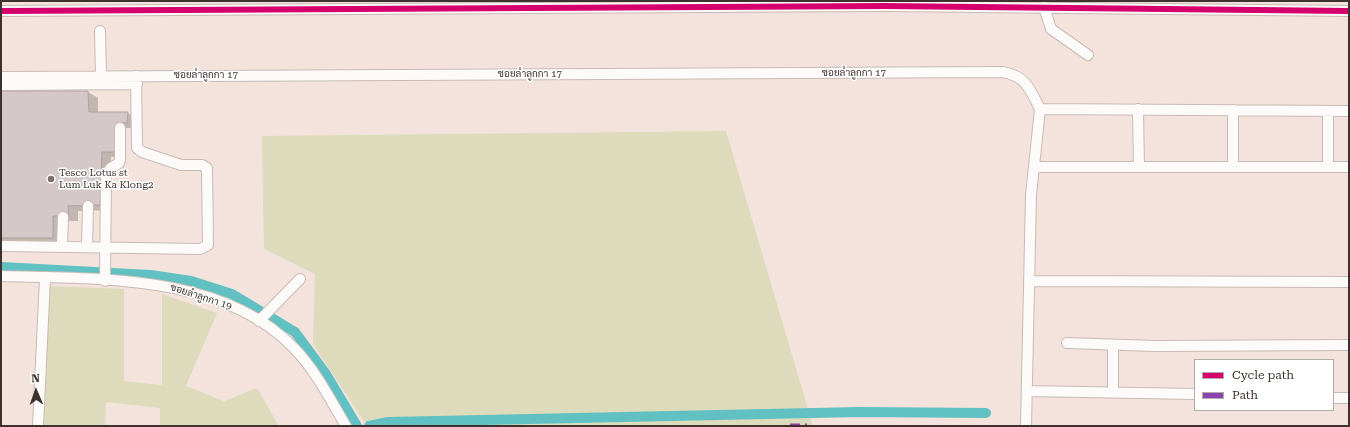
<!DOCTYPE html>
<html>
<head>
<meta charset="utf-8">
<style>
	body { margin:0 }
	#map { position:relative; width:1350px; height:427px; overflow:hidden; background:#f4e3dd; font-family:"Roboto Serif",serif }
	canvas { display:block }
	.frame { position:absolute; inset:0; border:2px solid #3e322e; pointer-events:none }
	.legend { position:absolute; left:1194px; top:359px; width:140px; height:52px; box-sizing:border-box; background:#fff; border:1px solid #b2adab; margin:0; padding:5px 7px; list-style:none; font-size:12px; color:#3e322e }
	.legend li { display:flex; align-items:center; gap:8px; height:20px }
	.legend b { width:20px; border:1px solid #b2adab }
	.north { position:absolute; left:16px; top:371px; width:40px; height:40px; -webkit-text-stroke:3px #fff; paint-order:stroke; rotate:358deg; font-size:11px; font-weight:700; line-height:16px; text-align:center; color:#3e322e }
	.north::after { content:''; display:block; margin:auto; width:14px; height:18px; background:#3e322e; clip-path:polygon(50% 0,100% 100%,50% 72%,0 100%) }
</style>
</head>
<body>
<div id="map">
<canvas width="1350" height="427"></canvas>
<div class="frame"></div>
<ul class="legend">
<li><b style="height:5px;background:#d6006c"></b>Cycle path</li>
<li><b style="height:5px;background:#8e44ad"></b>Path</li>
</ul>
<div class="north">N</div>
</div>
<script>
const ctx = document.querySelector('canvas').getContext('2d');
ctx.lineJoin = 'round';
function paint(path, color) {
  ctx.fillStyle = color;
  ctx.fill(path, 'evenodd');
}
function stroke(path, color, width, dash) {
  ctx.strokeStyle = color;
  ctx.lineWidth = width;
  ctx.lineCap = dash ? 'butt' : 'round';
  ctx.setLineDash(dash || []);
  ctx.stroke(path);
}
function write(font, color, halo, rows, align = 'center') {
  ctx.font = font + ' "Roboto Serif",Sarabun,serif';
  ctx.lineWidth = 3;
  ctx.setLineDash([]);
  ctx.textBaseline = 'middle';
  ctx.strokeStyle = halo;
  ctx.fillStyle = color;
  for (const [text, x, y, turn = 0] of rows) {
    ctx.save();
    ctx.translate(x, y);
    ctx.rotate((+turn || 0) * Math.PI / 180);
    ctx.textAlign = isNaN(turn) ? turn : align;
    if (halo) ctx.strokeText(text, 0, 0);
    ctx.fillText(text, 0, 0);
    ctx.restore();
  }
}
paint(new Path2D(`
	M726 131 813 426H367L313 344 315 274 264 249 262 136Z
	M47 286 124 289V381L162 385V294L217 313 186 386 224 401 257 388 279 426H160V408L106 402 105 426H43Z`), '#dddbbc');
paint(new Path2D(`
	M1 92H88L98 98V113H128L137 119V128H126V157H111L109 210 78 211V221H62V243H1Z`), '#0003');
stroke(new Path2D(`
	M1 267 151 275 191 281 232 294 295 332 326 374 357 426
	M369 426 388 422 860 412 986 413`), '#61c1c2', 10);
const building = new Path2D(`
	M1 91H88L89 112H128L127 123H117V152H102L100 205 68 206 69 216H53V238H1Z`);
paint(building, '#d4c8c9');
stroke(building, '#aca1a2', 1);
const minor = new Path2D(`
	M1044 7 1051 29 1088 55
	M1 11 885 6 1349 11
	M100 31 101 76
	M1 77 1003 72C1027 77 1029 88 1040 109
	M1 85 137 84
	M1040 109 1349 111
	M1138 109 1139 167
	M1233 110V167
	M1328 111V167
	M1034 167H1349
	M1 246 200 249 208 245 207 168 202 165H181L142 152 137 148 136 76
	M62 246 63 217
	M87 247 88 206
	M1 276C97 279 222 273 294 348 316 371 330 399 346 426
	M105 281 106 174 111 168 119 163 120 160V128
	M1029 281 1349 282
	M259 321 300 279
	M1067 343 1155 346 1349 345
	M1113 345V392
	M1027 391 1195 394
	M1333 398H1349
	M38 426 45 278
	M1026 426 1031 195 1040 109`);
stroke(minor, '#c7bab5', 12);
stroke(minor, '#fdfbfa', 10);
stroke(new Path2D(`
	M790 426H807`), '#8e44ad', 5, [10, 5]);
stroke(new Path2D(`
	M1 11 885 6 1349 11`), '#d6006c', 6);
for (const [x, y, r, color] of [
	[51,179,4,"#7e706b"]
]) {
  const dot = new Path2D();
  dot.arc(x, y, r, 0, 2 * Math.PI);
  ctx.fillStyle = color;
  ctx.fill(dot);
  stroke(dot, '#fff', 1.5);
}
write('10px', '#3e322e', '#fff', [
	["ซอยลำลูกกา 17",854,73],
	["ซอยลำลูกกา 17",530,74],
	["ซอยลำลูกกา 17",206,75],
	["ซอยลำลูกกา 19",201,297,18]
]);
write('10px', '#3e322e', '#fff', [
	["Tesco Lotus st",59,173],
	["Lum Luk Ka Klong2",59,185]
], 'left');
</script>
</body>
</html>
